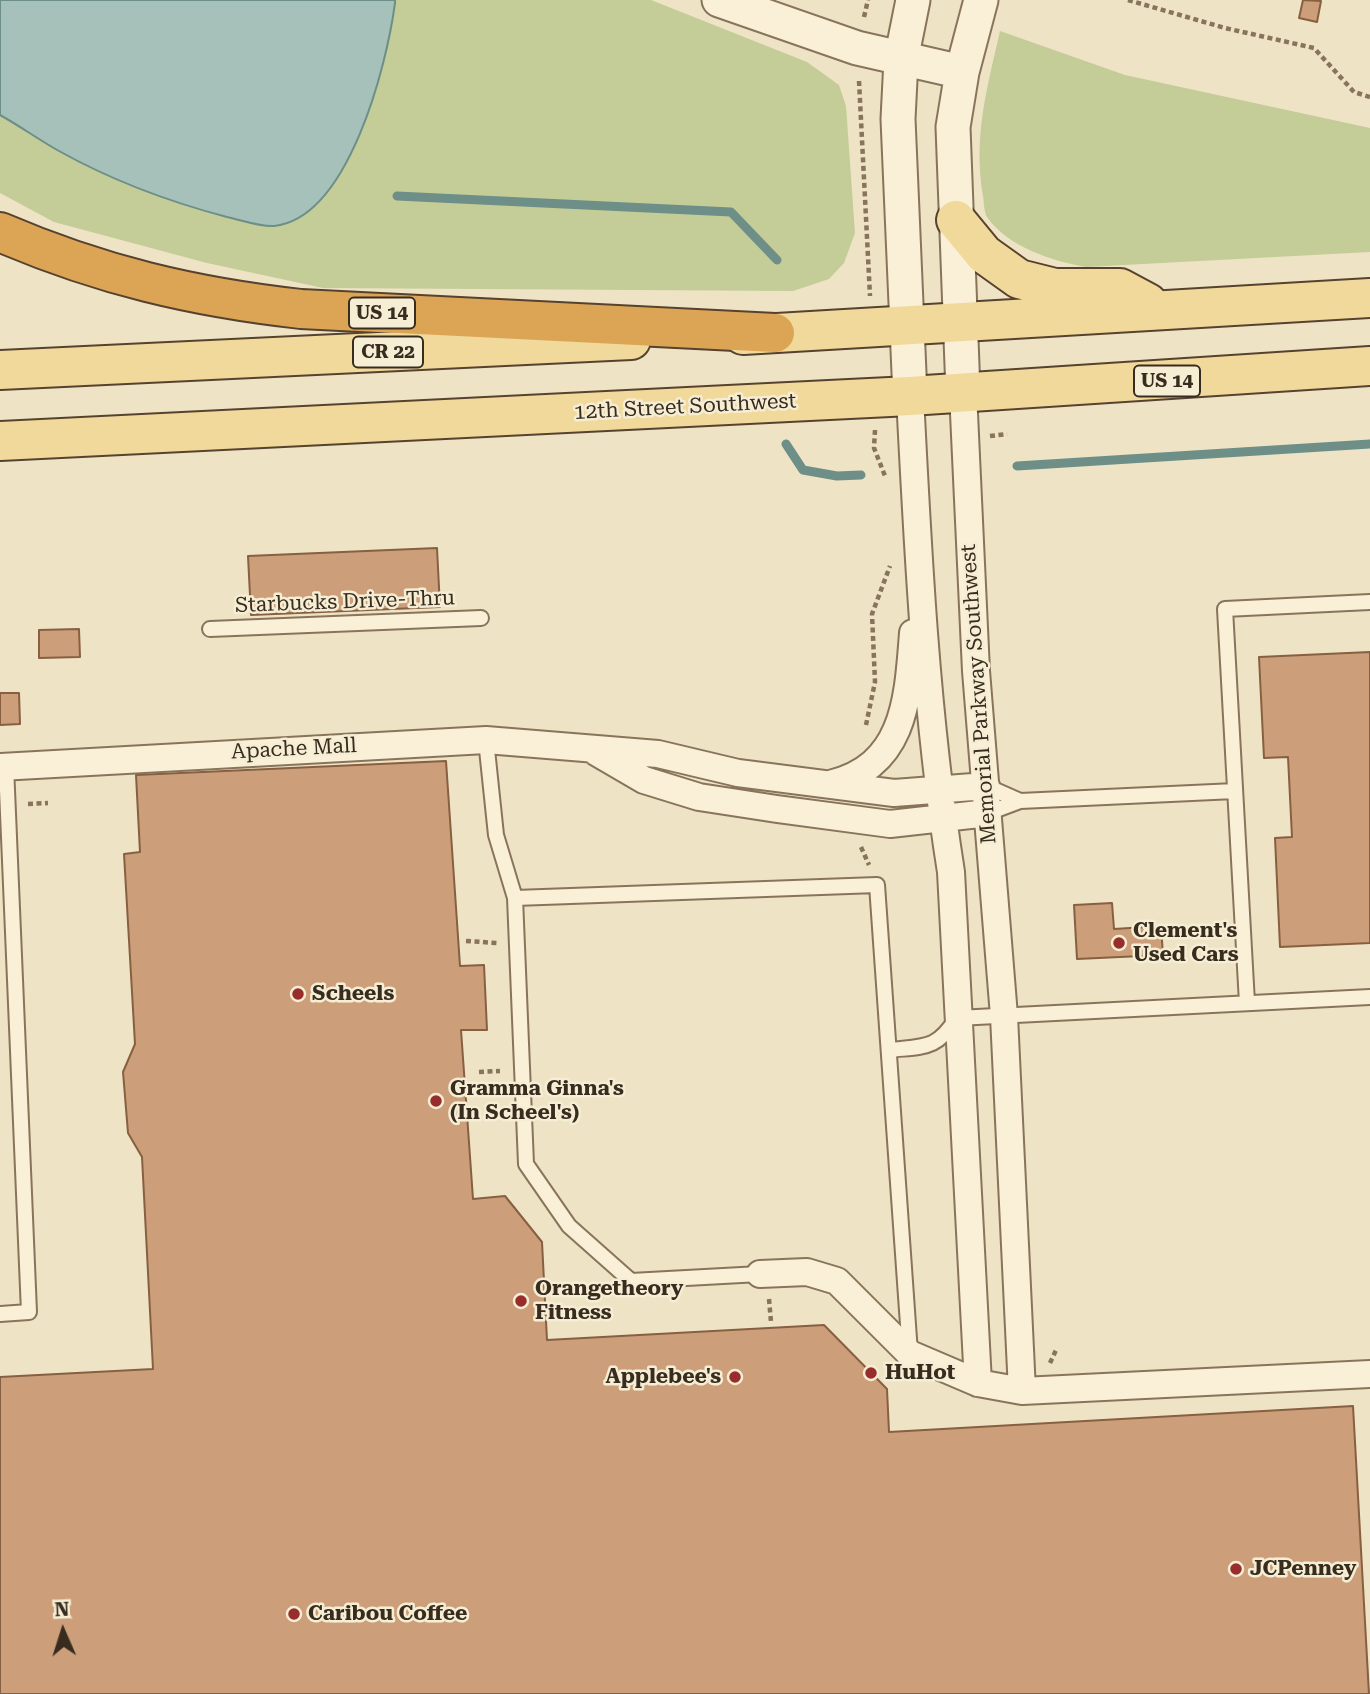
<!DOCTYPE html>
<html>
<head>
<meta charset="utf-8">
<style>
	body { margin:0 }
	#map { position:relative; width:1370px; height:1694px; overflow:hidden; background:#eee3c4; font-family:"Roboto Serif",serif }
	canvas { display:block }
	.north { position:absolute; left:28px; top:1596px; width:70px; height:70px; -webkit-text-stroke:5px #f5edd4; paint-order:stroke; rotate:357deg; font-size:19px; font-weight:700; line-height:28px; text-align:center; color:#382c1e }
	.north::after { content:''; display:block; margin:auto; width:24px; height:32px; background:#382c1e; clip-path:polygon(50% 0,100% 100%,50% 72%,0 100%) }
</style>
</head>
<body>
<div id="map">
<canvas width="1370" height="1694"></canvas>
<div class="north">N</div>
</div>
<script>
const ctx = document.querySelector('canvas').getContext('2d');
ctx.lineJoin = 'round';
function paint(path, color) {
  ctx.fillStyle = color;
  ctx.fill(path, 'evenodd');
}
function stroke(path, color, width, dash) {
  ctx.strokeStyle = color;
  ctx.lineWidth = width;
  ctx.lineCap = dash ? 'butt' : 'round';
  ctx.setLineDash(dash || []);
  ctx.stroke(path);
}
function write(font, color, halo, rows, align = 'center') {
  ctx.font = font + ' "Roboto Serif",serif';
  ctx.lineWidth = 5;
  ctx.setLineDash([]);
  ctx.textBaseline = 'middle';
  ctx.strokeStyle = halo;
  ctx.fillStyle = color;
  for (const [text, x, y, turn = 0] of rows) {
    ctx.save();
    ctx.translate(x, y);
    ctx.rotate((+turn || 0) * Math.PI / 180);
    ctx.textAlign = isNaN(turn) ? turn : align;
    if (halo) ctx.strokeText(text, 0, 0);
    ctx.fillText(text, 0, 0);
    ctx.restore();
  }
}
paint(new Path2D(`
	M0 0H651L807 62 839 85 846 106 855 233 844 263 829 279 793 291 323 288 207 263 54 222 0 193Z
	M1000 31 1125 75 1370 128V252L1086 267C1052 261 1008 247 987 217 984 212 984 202 983 196 973 136 987 89 1000 31Z`), '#c4cc98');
const water = new Path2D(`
	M0 0H395V3C387 64 349 218 274 226 260 227 241 220 227 217 170 202 111 180 59 151 39 140 20 126 0 115Z`);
paint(water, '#a6c1ba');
stroke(water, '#6d8f88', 2);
stroke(new Path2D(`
	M397 196 731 212 777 260
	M786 444 803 470 837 476 861 475
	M1017 466 1370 444`), '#6d8f88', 9);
const building = new Path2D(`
	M1303 0 1321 1 1317 22 1299 18Z
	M437 548 440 607 251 615 248 556Z
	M79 629 80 657 39 658V630Z
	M1370 652V943L1280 947 1275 838 1292 837 1288 757 1264 758 1259 657Z
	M0 693H19L20 724 0 725Z
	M446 761 460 966 484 965 487 1030H461L473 1199 505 1196 542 1242 547 1340 824 1325 887 1389 889 1432 1353 1406 1369 1694H0V1377L153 1369 142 1157 128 1133 123 1072 135 1044 124 854 140 852 136 775Z
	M1112 903 1114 929 1161 926 1163 955 1077 959 1074 905Z`);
paint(building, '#cc9f7a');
stroke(building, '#875f41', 2);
const service = new Path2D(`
	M210 629 481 618
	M486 740 496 835 515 898 526 1164 569 1226 631 1281 760 1274
	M986 786 1020 801
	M988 813 1020 801 1235 791
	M515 898 877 885 910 1353
	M1247 1003 1225 609 1370 602
	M889 1050C925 1046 936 1050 957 1018L1370 997
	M0 1314 29 1312 6 766`);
const minor = new Path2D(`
	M963 392 976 671 1004 1016 1022 1391
	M910 396C918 555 926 715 951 872L978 1383
	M596 752 644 780 699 797 777 809 890 824 988 813
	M0 767 486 740 658 754 738 773 894 793 986 786
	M830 784C906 766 908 697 913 633
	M760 1274 807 1272 837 1281 910 1354 978 1383 1022 1391 1370 1374`);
const tertiary = new Path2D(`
	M719 0 857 48 962 72
	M963 392 953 127 962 72 981 0
	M910 396 898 119 901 60 913 0`);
const primary = new Path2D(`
	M956 220 984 254 1019 279 1055 288H1120L1148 303
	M743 335 1370 298
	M0 370 631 340
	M0 441 910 396 1370 366`);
const motorway = new Path2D(`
	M0 232C100 275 193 297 301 309L775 333`);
stroke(service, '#88745b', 18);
stroke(minor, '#88745b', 30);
stroke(tertiary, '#88745b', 37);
stroke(primary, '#56422f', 42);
stroke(motorway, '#56422f', 42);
stroke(new Path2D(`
	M1128 0 1225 28 1314 48 1354 92 1370 97
	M864 17 868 0
	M859 81 870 296
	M875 430 874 448 885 476
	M990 436 1007 434
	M866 725 875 682 872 614 890 566
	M28 804 48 803
	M861 847 869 865
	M466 941 497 943
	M479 1072 500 1071
	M769 1299 771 1322
	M1050 1363 1057 1348`), '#88745b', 4.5, [5, 3.5]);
stroke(service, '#f9f0d7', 14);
stroke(minor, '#f9f0d7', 26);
stroke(tertiary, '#f9f0d7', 33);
stroke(primary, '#f1d99c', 38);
stroke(motorway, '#dca556', 38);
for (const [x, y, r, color] of [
	[1119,943,7,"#972e2b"],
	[298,994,7,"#972e2b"],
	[436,1101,7,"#972e2b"],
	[521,1301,7,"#972e2b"],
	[871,1373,7,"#972e2b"],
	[735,1377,7,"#972e2b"],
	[1236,1569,7,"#972e2b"],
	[294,1614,7,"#972e2b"]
]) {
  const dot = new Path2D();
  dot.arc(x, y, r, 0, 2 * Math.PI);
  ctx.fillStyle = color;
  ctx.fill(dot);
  stroke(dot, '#f5edd4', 2.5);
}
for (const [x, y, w] of [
	[382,313,66],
	[388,352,70],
	[1167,381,66]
]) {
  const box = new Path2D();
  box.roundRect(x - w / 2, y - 15.5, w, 31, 5);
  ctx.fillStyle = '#f5edd4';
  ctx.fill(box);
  stroke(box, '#382c1e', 2);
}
write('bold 19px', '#382c1e', null, [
	["US 14",382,313],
	["CR 22",388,352],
	["US 14",1167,381]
]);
write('21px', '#382c1e', '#f5edd4', [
	["12th Street Southwest",685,407,-3],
	["Starbucks Drive-Thru",345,602,-2],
	["Memorial Parkway Southwest",979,694,-94],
	["Apache Mall",294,749,-3]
]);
write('bold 21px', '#382c1e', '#f5edd4', [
	["Clement's",1133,931],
	["Used Cars",1133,955],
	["Scheels",312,994],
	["Gramma Ginna's",450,1089],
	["(In Scheel's)",450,1113],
	["Orangetheory",535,1289],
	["Fitness",535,1313],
	["HuHot",885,1373],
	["Applebee's",721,1377,"right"],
	["JCPenney",1250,1569],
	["Caribou Coffee",308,1614]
], 'left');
</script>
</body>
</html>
